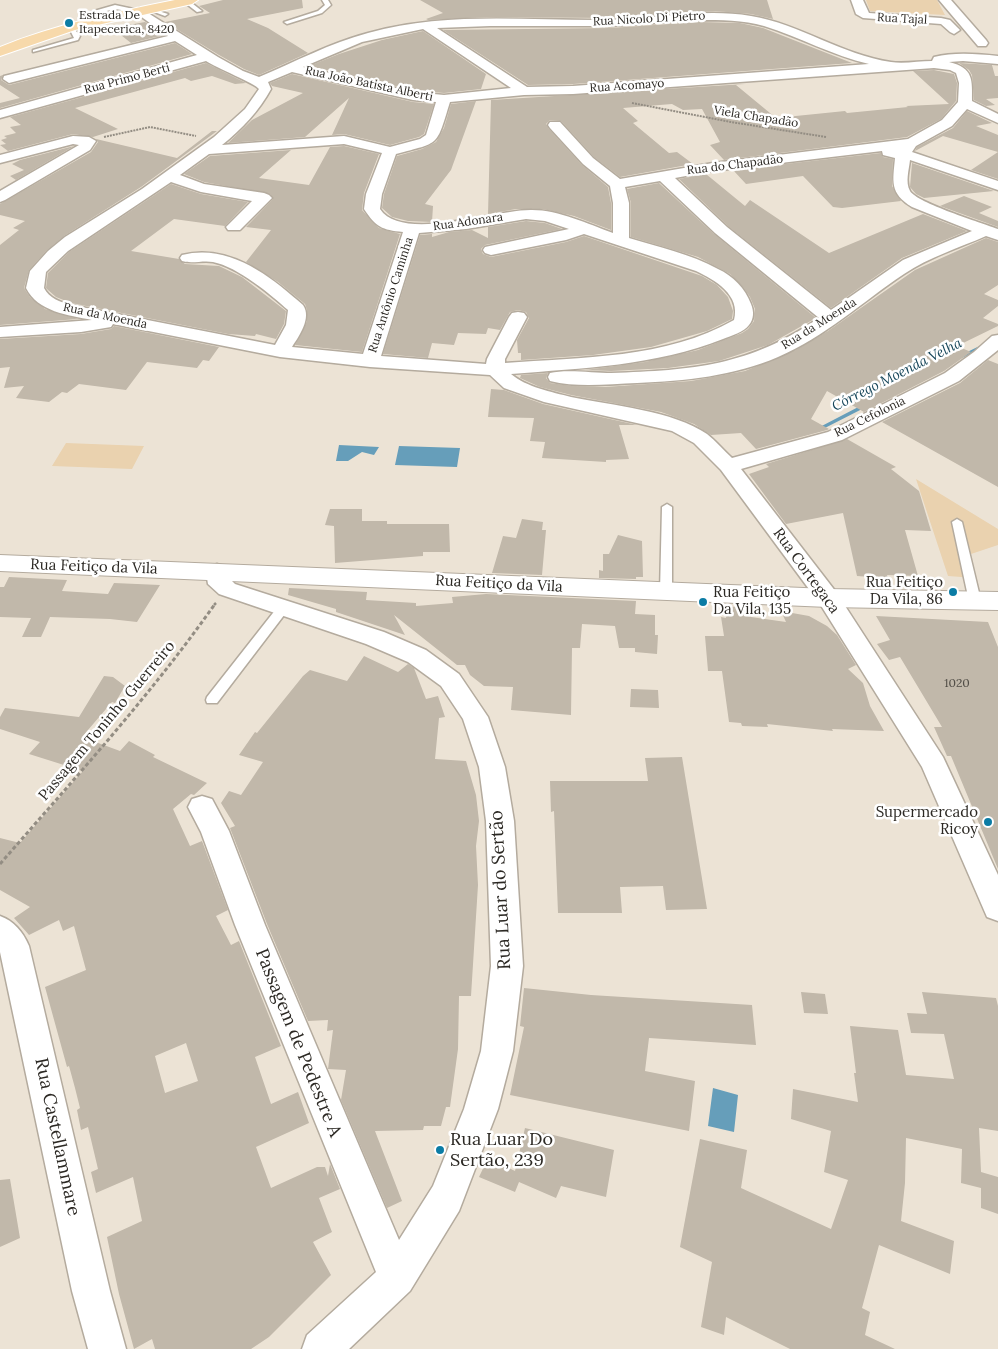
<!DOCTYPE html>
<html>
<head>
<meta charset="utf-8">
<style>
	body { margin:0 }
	canvas { display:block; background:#ece3d5 }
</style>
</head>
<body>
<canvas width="998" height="1349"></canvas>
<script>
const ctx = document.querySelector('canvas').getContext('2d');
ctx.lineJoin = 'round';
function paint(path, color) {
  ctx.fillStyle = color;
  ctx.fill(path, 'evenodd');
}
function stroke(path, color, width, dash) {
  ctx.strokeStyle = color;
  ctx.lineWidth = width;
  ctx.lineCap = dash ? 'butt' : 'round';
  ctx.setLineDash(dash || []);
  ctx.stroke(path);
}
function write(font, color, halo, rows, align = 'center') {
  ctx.font = font + ' Lora,serif';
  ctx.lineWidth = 5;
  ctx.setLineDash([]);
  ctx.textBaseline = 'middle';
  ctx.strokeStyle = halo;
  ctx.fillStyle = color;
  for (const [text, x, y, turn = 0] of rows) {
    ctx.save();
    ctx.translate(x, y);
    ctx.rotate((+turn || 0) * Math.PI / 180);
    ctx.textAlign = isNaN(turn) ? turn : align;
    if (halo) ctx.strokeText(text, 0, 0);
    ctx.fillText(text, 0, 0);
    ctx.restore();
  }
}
paint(new Path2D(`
	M866 0H937L945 15 870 11Z
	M66 443 144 446 132 469 52 466Z
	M916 479 998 529V545L965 556 975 578 948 576Z`), '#ead2af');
paint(new Path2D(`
	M339 445 379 447 374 455 362 452 348 461H336Z
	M399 446 460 448 457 467 395 465Z
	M713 1088 738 1095 734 1132 708 1126Z`), '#669eba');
paint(new Path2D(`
	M998 337V340L962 358 959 356Z
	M866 403 869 405 868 406 819 431H815L814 430Z`), '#669eba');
paint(new Path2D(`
	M223 0H302L303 8 247 19 268 28 308 53 259 75 244 69 219 55 165 22 210 13 199 6Z
	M420 0H767L773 19 751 14 715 11 608 18 487 17 428 20 426 19 443 13Z
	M145 22 164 35 131 43 112 28Z
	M699 22 740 23 763 28 852 63 573 84 528 85 491 61V59V61L443 30 610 28Z
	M423 31 486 74 481 89 444 93 413 90 309 66 339 54 382 40Z
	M175 43 192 54 0 108V103L20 98 0 85V76L3 75 1 80 9 85Z
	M206 63 246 83 235 84 212 76 191 81 185 78 75 108 118 129 93 137 73 134 8 151 0 145 6 144 1 140 7 138 4 136 16 133 10 127 21 125 10 117Z
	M959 63 992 65 995 76H998V98L986 99 995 105 986 106 974 100 972 75 969 70Z
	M934 70 954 74 957 83 956 101 941 119 907 137 724 160 710 145 720 142 702 109 683 110 672 104 623 108 638 121 633 123 669 153 677 152 693 164 620 177 594 157 561 121 550 120 546 124 549 129 582 165 608 187 611 203V230L574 216 543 209H516L488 214 491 100 745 84 736 85 776 118 845 111 847 113 908 107 906 106 949 104 913 71Z
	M292 74 413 102 434 104 424 134 419 137 390 145 344 134 332 135 349 98 305 137 228 143 252 120 303 93 272 86 270 83Z
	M476 101 451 170 425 204 433 206 432 222 408 221 392 217 382 208 384 194 397 156 422 149 436 142 444 128 451 104Z
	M967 111 992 123 976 126 998 135V152L943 136 915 151 917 147 953 128Z
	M212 131H217L141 187 64 236 47 250 29 270 24 288 30 297 45 309 78 319 0 325V245L19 230 13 228 25 221 0 215V204L91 152 98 142 96 139 177 158Z
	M74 146 16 180 10 176 24 170 12 164 20 160Z
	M344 146 379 154 364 193 362 210 379 228 400 234 362 352 295 345 307 321V310L305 304 278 282 246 262 271 230 246 227 273 199 270 194 204 182 184 174 210 156 291 150 259 178 309 185 330 147Z
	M998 152V179L971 170Z
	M881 153 883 157 893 159 892 186 901 201 842 208 833 207 803 176 746 184 733 170Z
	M912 163 994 191 924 198 916 194 910 187Z
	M706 174 745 206 750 200 829 253 923 214 967 231 902 258 831 308 728 226 679 179Z
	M659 183 714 234 816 318 768 345 719 361 668 368 611 371 585 370 645 362 698 350 742 333 748 329 754 321 755 309 750 297 743 287 730 274 698 257 631 237V203L627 189Z
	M171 184 201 194 248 202 225 226 174 219 131 251 179 259 185 264 219 266 242 277 286 311 284 324 276 339 256 334 255 336 228 334 71 303 56 297 48 290 46 288 48 273 69 252Z
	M964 196 992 207 979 213 998 221V227L940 206Z
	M526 221 545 223 562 229 485 245 481 249 483 254 491 257 566 242 584 236 702 276 717 285 728 297 733 311 732 319 707 331 651 347 593 355 521 360V353H518L517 340 529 318 526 312 518 310 510 312 500 330 488 328 486 334 458 333 454 345 432 343 428 358 383 354 420 235 432 234V237L449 232 472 230 488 238V227Z
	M986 238 998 242V285L984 294 998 300V306L983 318 998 324V326L957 346 971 352 944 371 864 412 827 391 811 419 829 429 827 430 756 449 741 433 711 435 694 424 661 412 571 395 540 387 520 378 521 375 548 373 546 378 550 383 571 386 605 387 691 381 745 371 796 350 828 331 915 270Z
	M114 326 219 347 209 361 203 360 197 368 147 362 126 390 79 384 67 393 62 392 49 402 16 398 24 386 4 388 10 367 0 368V339L81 334 111 329Z
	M988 360 998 364V487L882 422 960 383Z
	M491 389 504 390 543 404 637 425H619L629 459 606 460V462L542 458 545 442 530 441 534 418 488 417Z
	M847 439 896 467 891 469 919 491 931 531 905 530 918 576 887 575 888 578 857 576 843 513 786 524 749 474 769 467 766 464Z
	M330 509H362V521H387V524H449L450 552H423V556L335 563 334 526 325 525Z
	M522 519 543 522 542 530H546L542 575 492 573 503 536 516 538Z
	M618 535 642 541 643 577H636V579L599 578V570L603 571V554H609Z
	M9 577 67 580 62 591 108 594 114 583 160 585 137 622 110 619 50 617 41 637H22L31 618 0 617V587H4Z
	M289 588 367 592 366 600 416 603V606L453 603 452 597 486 594 636 601 635 614 655 615V635H658L657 654 635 652V648H619L615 626 582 624 580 648H572L571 715 511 710 513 687 484 686 470 675 465 665H457L394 615 405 635 336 612V609L288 595Z
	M725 606 749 608 751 617 786 622 781 611 809 616 827 626 837 635 856 665 848 669 863 683 870 706 884 731 832 729 833 731 767 724 768 727 742 726 741 723 729 722 722 671H708L705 636H724L721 617 726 618Z
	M876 616 988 622 998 647V869L951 756H947L934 727H942L900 657 889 660 877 644 890 640Z
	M364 656 398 672 408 664 414 668 426 699 438 696 445 717 439 718 435 759 466 761 476 795 479 821 476 846 478 885 471 996H459L458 1049 450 1107H446L441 1126H424L423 1130 375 1131 402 1201 387 1208 341 1100 346 1070 328 1069 333 1030 327 1031 328 1020 308 1021 267 924 230 828 235 826 221 803 229 791 241 795 263 762 239 755 255 732 257 733 303 676 310 670 347 681Z
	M104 676 113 677 125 686 115 703 112 702 82 737 120 751 129 741 155 755 153 757 207 783 194 795 191 794 173 809 190 846 202 841 228 910 216 916 231 945 239 941 281 1046 255 1057 271 1104 298 1092 309 1123 256 1147 271 1188 317 1167H325L328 1176 330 1164 340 1189 319 1198 332 1232 313 1242 331 1275 269 1337 251 1349H155L152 1339 134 1349 119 1294 107 1237 142 1221 133 1177 96 1193 91 1172 98 1169 88 1127 81 1130 77 1110 80 1108 75 1088 69 1066 67 1067 45 987 86 970 74 926 63 931 59 920 29 935 14 918 30 907 0 890V838L20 843 83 771 29 754 40 742 0 729V717L5 708 79 717ZM186 1043 198 1081 165 1093 155 1056Z
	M631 689 658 690 659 708 630 707Z
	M682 757 707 909 666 910 663 886 620 887 622 913H558L554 811 551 812 550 781H648L645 758Z
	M524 988 591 995 752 1005 756 1045 649 1038 645 1071 695 1081 689 1131 510 1095 524 1027 520 1026Z
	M801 992 825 994 828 1014 804 1013Z
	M922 992 996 998 998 1006V1131L979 1128 981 1172 998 1177V1214L981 1208V1188L961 1183 962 1149 906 1138 905 1183 901 1221 954 1241 950 1274 879 1245 862 1308 870 1312 865 1335 895 1349H790L726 1317 724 1335 701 1327 712 1262 680 1247 700 1139 747 1150 741 1188 831 1229 848 1180 824 1172 831 1131 791 1119 793 1089 858 1102 854 1073H856L850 1026 898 1030 906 1075 954 1079 944 1034 911 1033 907 1013 927 1014Z
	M525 1128 614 1150 606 1197 561 1186 556 1198 519 1182 515 1192 479 1177 488 1158 515 1171Z
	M10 1179 20 1238 0 1247V1180Z`), '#c1b8aa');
const service = new Path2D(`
	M184 0H188L202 11 197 12 184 2Z
	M322 0H328L331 5 322 13 287 24 284 22 318 11 325 5Z
	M115 5 143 11 140 13 115 9 90 15 87 13Z
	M149 8 168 14 165 16 149 10Z
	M68 26H72L80 36 78 40 33 52V50L74 38Z
	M667 504 672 507V592L666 596 660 592 662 507Z
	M957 519 962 522 981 601 975 605 969 601 952 522Z
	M284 603 288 604 290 607 288 610 217 703H207L206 700 207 697 280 604Z`);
const minor = new Path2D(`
	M851 0H863L869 13 941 18 950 20 960 30 954 34 950 32 941 24 863 18 856 14Z
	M939 0H951L986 40 988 43 986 46H978Z
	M140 8 218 57 243 71 259 77C295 62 330 43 368 33 446 11 528 21 608 20 656 19 703 8 751 16 800 24 842 55 891 62 904 64 919 61 932 61L934 57C955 52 976 54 998 56V64L963 61 949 62C974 68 972 80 972 101L998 114V123L967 109 952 126 916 146 912 152 998 181V190L910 160C909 170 905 182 910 191 917 203 982 223 998 229V240L986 236C959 248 929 257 904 274 862 302 825 337 778 357 734 376 685 381 637 383 609 384 578 388 550 381L548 377 550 373C566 369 594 373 611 373 694 370 749 366 819 318L715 233 660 181 625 187 629 203V238C658 247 691 254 718 269 733 276 745 288 751 304 754 311 754 319 749 325 744 332 731 336 723 339 655 366 583 368 511 374 526 387 552 392 571 397 611 405 674 411 707 434 716 441 724 451 732 458L828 432 945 373 974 352 992 336 998 335V350L959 381 842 440 741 469 836 592 943 757 998 875V921L987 917 922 767 820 604 721 470 694 443 672 431 544 402 504 388 490 375 370 367 280 357 113 324 111 327 81 332 0 337V327L92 320C68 315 38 312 26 288L30 271 48 251 65 237 142 189 214 137 245 109 259 89C256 84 215 67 206 61L0 118V110L197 55 175 41 9 83 3 79 4 76 168 36 136 13 134 11 136 9ZM699 20C721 20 743 20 764 26 800 37 833 56 869 64L573 86 527 87 437 28 490 26H610ZM423 29 511 88 444 95 413 92 303 67 362 42ZM934 68 950 70 956 73 959 83 958 102 942 120 908 139 713 163 620 179 593 158 560 122H550L548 125 550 128 583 164 610 186 613 203V233C588 224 559 210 532 210 497 209 402 243 380 209L382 194 396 154C441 142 436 147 450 102L524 95 573 94ZM292 72 413 100 436 102 426 135 420 139 390 147 344 136 222 145C242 129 259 111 271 89L268 82ZM344 144 382 153 366 194 364 209C376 227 382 230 403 232L363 354 292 347C299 336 312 318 303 305 270 276 229 243 182 255L180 258 182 261C192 264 203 260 213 262 238 267 270 294 288 310L286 325 275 345 71 305C60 302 49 298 44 288L46 272 68 251 171 182 201 192 252 201 226 227 228 230H240L272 198 269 195 264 193 204 184 180 175 209 154ZM882 151 883 155 895 158C893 181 889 193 912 207L972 231 903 260 831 310 727 227 675 178 713 171ZM526 219 545 221 569 229 485 247 483 250 485 253 491 255 566 240 584 234 696 271C715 280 741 295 734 320 666 359 581 357 505 363V359L527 317 524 313 518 312 512 313 509 317 487 359 486 364 381 356 419 233 466 229Z
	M73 136 89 137 96 141 90 150 5 200 0 202V191L79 145 73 144 0 163V155Z
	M217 564 225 567 231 580 235 584 384 632 426 650 459 674 488 717 505 767 514 821 523 966 513 1051 498 1109 459 1211 410 1291 349 1349H302L307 1335 376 1272 235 925 201 832 188 807 192 799 202 796 212 799 229 831 265 925 399 1240 433 1186 464 1109 481 1051 491 966 486 821 479 767 463 719 441 686 408 662 366 644 219 594 208 584 206 572 209 567Z
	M0 916C14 921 23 932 29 946L110 1291 126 1349H88L72 1291 0 952Z`);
const tertiary = new Path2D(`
	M0 555 828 589 998 592V610L828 607 0 571Z`);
const primary = new Path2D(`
	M175 0H198L192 4 75 30 0 56V47C56 24 115 12 175 0Z`);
stroke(service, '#b4ab9e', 3);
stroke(minor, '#b4ab9e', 3);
stroke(tertiary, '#b4ab9e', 2);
stroke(primary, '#fff', 2);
stroke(new Path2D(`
	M632 103 731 122 826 137
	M104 137 150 127 196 136`), '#938d83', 2, [2, 1]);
stroke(new Path2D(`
	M214 605 216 603`), '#938d83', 2.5, [3, 2]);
stroke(new Path2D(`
	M0 864C74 779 150 696 215 604`), '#938d83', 3, [4, 2.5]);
paint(service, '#fff');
paint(minor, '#fff');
paint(tertiary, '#fff');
paint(primary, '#f7d9ab');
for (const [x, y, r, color] of [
	[69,23,5,"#0b7ca5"],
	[953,592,5,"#0b7ca5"],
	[703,602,5,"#0b7ca5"],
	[988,822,5,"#0b7ca5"],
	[440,1150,5,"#0b7ca5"]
]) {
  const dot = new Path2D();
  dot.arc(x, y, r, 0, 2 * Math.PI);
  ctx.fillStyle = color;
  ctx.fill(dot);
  stroke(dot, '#fff', 2);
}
write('12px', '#2c2924', '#fff', [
	["Estrada De",79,16],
	["Itapecerica, 8420",79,30]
], 'left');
write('12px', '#2c2924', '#fff', [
	["Rua Nicolo Di Pietro",649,19,-3],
	["Rua Tajal",902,19,3],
	["Rua Primo Berti",127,79,-15],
	["Rua João Batista Alberti",369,84,12],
	["Rua Acomayo",627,86,-4],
	["Viela Chapadão",756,117,9],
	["Rua do Chapadão",735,165,-7],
	["Rua Adonara",468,222,-8],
	["Rua Antônio Caminha",391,295,-72],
	["Rua da Moenda",105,316,12],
	["Rua da Moenda",819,324,-32],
	["Rua Cefolonia",870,417,-26]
]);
write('12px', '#514d46', null, [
	["1020",957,684]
]);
write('italic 14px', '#154559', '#fff', [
	["Córrego Moenda Velha",897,375,-27]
]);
write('15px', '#2c2924', '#fff', [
	["Rua Feitiço da Vila",94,567,2],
	["Rua Cortegaca",806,571,54],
	["Rua Feitiço da Vila",499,584,3],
	["Passagem Toninho Guerreiro",107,721,-50]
]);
write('15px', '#2c2924', '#fff', [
	["Rua Feitiço",943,583],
	["Da Vila, 86",943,600],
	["Rua Feitiço",713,593,"left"],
	["Da Vila, 135",713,610,"left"],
	["Supermercado",978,813],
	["Ricoy",978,830]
], 'right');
write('18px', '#2c2924', '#fff', [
	["Rua Luar do Sertão",501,890,-93],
	["Passagem de Pedestre A",298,1043,68],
	["Rua Castellammare",57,1137,78]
]);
write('18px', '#2c2924', '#fff', [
	["Rua Luar Do",450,1140],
	["Sertão, 239",450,1161]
], 'left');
</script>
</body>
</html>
